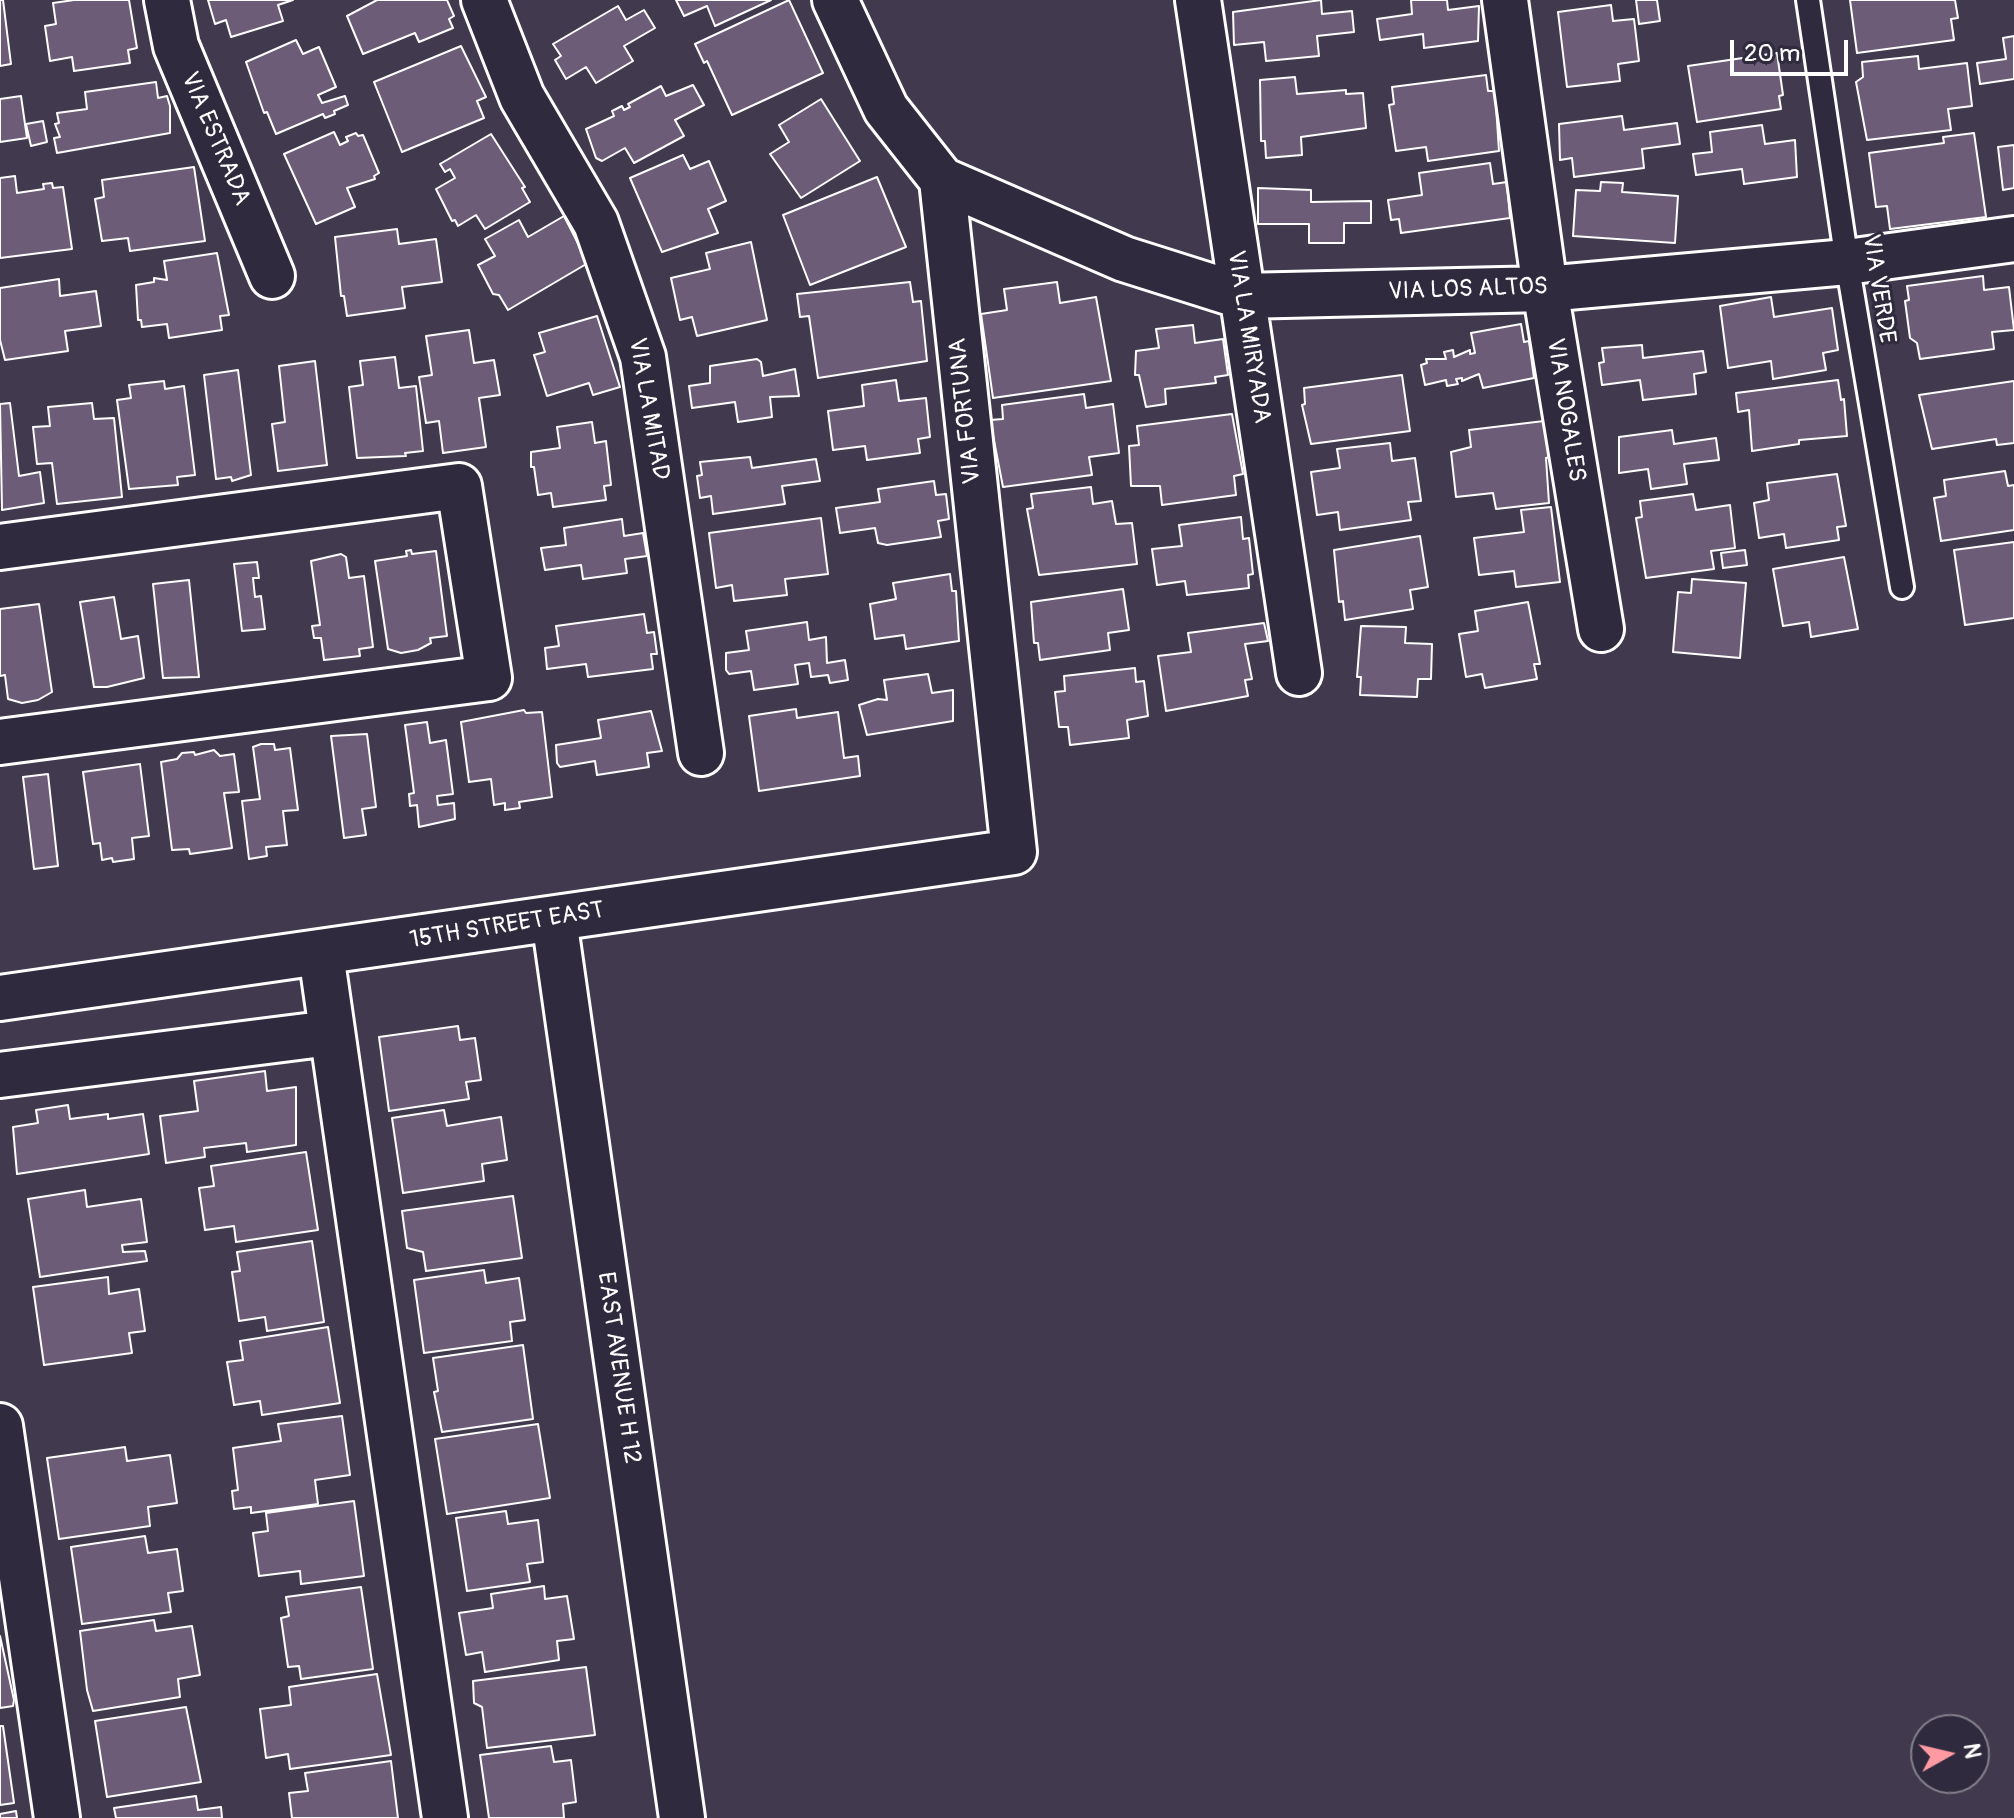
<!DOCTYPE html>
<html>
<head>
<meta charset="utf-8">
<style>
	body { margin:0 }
	#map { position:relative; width:2014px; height:1818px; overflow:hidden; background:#41394e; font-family:Pangolin,sans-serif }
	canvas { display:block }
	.north { position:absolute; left:1910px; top:1714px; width:80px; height:80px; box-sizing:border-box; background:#2f2a3d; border:2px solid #827f8b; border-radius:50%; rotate:82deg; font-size:22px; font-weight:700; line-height:32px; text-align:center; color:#fff }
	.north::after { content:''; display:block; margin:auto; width:28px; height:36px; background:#ff9aa2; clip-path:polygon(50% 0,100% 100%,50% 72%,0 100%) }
	.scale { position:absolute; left:1730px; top:40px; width:118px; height:36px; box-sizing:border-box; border:4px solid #fff; border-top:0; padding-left:10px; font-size:24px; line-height:28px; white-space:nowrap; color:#fff; -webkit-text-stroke:6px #2f2a3d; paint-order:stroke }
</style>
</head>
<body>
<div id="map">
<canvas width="2014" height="1818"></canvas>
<div class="north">N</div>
<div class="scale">20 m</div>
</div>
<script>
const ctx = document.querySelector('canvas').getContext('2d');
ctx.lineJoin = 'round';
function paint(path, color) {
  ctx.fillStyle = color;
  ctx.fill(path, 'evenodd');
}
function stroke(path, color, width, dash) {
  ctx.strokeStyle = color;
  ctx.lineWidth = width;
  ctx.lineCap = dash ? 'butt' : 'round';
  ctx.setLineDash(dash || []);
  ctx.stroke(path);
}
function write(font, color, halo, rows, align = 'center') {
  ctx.font = font + ' Pangolin,sans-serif';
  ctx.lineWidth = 6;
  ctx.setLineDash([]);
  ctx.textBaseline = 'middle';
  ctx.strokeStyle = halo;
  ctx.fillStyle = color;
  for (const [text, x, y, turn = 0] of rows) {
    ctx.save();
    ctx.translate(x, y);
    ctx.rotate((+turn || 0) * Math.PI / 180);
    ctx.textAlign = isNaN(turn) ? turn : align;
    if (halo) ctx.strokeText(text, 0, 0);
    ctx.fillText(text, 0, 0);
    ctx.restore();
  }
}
const building = new Path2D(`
	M0 0H3L11 64 0 66Z
	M74 0H129L137 48 128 50 130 63 74 71 72 57 50 61 45 26 56 24 53 3Z
	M208 0H293L278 5 283 21 231 37 226 20 215 24Z
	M377 0H447L454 16 449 19 453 28 419 42 415 33 363 54 347 16Z
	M676 0H771L715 26 707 6 684 16Z
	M789 0 823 73 732 115 707 61 704 63 695 44Z
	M1321 0 1322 14 1352 11 1354 32 1317 36 1319 56 1266 61 1264 42 1234 45 1233 12Z
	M1411 0H1447L1448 10 1479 6 1478 41 1424 48 1423 34 1380 40 1377 19 1412 14Z
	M1636 0H1657L1660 21 1639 24Z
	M1850 0H1955L1958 18 1951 19 1954 40 1857 53Z
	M1611 5 1613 21 1634 19 1639 61 1618 64 1620 81 1567 87 1558 12Z
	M618 6 626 20 644 10 655 28 624 46 633 61 596 83 586 67 566 79 555 60 561 56 553 44Z
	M2014 36V79L1980 84 1977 63 2006 59 2003 38Z
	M296 40 303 54 319 47 336 87 318 95 322 103 345 96 348 105 334 111 335 114 325 118 323 114 276 134 267 112 264 113 246 62Z
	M461 46 486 97 477 101 484 118 402 152 374 82Z
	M1777 53 1783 95 1779 96 1781 109 1697 122 1688 66Z
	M1918 56 1919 69 1967 63 1972 106 1948 109 1951 130 1867 140 1856 82 1863 77 1862 62Z
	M1486 75 1488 91H1495L1499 151 1428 161 1426 147 1396 151 1389 105 1394 104 1392 87Z
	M1295 77 1297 94 1346 90V94L1363 93 1366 128 1301 137 1302 155 1266 158 1265 141H1261L1260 80Z
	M156 82 158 98 167 96 170 106V133L57 153 54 138 60 137 55 124 59 123 57 113 87 109 85 92Z
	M693 85 704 105 675 120 684 136 634 163 625 148 602 161 596 158 586 129 614 116 612 111 622 106 624 110 630 107 628 104 661 86 666 96Z
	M21 96 27 138 0 142V99Z
	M821 99 860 161 801 198 770 154 789 142 779 125Z
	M1622 116 1624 130 1677 123 1680 144 1642 149 1644 168 1574 177 1572 158 1560 160 1559 124Z
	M43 121 47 142 31 146 26 124Z
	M1762 125 1765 144 1795 140 1797 177 1744 184 1742 169 1696 175 1693 154 1712 152 1710 132Z
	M334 132 340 145 348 141 346 137 356 133 358 136 363 135 379 173 374 176 375 179 347 188 355 207 316 224 284 154Z
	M1974 133 1986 217 1890 229 1887 206 1876 207 1869 153 1944 143 1943 137Z
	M491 134 525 187 522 188 530 202 485 229 476 215 458 226 455 220 452 221 436 189 455 178 450 169 445 172 440 164Z
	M2014 145V188L2003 190 1998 147Z
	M683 155 690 169 709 161 726 201 708 209 718 233 662 252 630 178Z
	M1490 163 1493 184 1507 182 1510 218 1401 233 1399 219 1391 220 1388 200 1422 195 1419 173Z
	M194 167 205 241 130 251 128 238 102 241 95 199 104 197 102 180Z
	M15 176 17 193 44 189 43 184 52 183 53 188 63 187 72 249 0 258V178Z
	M877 177 906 247 810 285 783 215Z
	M1601 182 1623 183 1622 192 1678 196 1675 243 1573 236 1576 190 1600 191Z
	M1258 188 1311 190V202L1371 201V223H1344V243H1309V224H1258Z
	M564 216 588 263 508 310 499 295 493 294 478 265 495 256 485 239 519 220 528 237Z
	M397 229 399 244 436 239 442 282 402 287 405 308 347 316 344 296H341L335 237Z
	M751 242 767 320 697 336 692 317 680 320 671 278 710 269 706 253Z
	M217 253 229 315 220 316 222 330 169 338 167 324 142 327 141 320H138L136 285 154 282V278L167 280 164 261Z
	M1983 276 1984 290 2009 287 2014 330 1992 332 1994 349 1920 359 1917 343 1910 338 1905 301 1909 300 1907 286Z
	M59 279 60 296 96 291 101 326 65 331 68 351 5 360 0 340V288Z
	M910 282 913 302 921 301 927 361 818 378 809 316 800 317 797 294Z
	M1057 282 1060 303 1096 297 1111 381 993 398 981 314 1007 310 1004 289Z
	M1771 297 1774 317 1832 308 1838 350 1823 353 1826 370 1773 379 1771 361 1728 368 1720 306Z
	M597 316 620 387 593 395 589 383 547 396 534 355 545 352 539 333Z
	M1521 324 1524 342 1529 341 1534 378 1483 388 1479 374 1462 381V378L1456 379 1458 384 1447 386 1446 380 1425 385 1421 365 1427 363 1426 359H1446L1444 352 1453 350 1454 357 1470 350V354L1475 353 1471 333Z
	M1193 325 1195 343 1223 339 1228 375 1215 377 1216 383 1165 389 1166 404 1146 407 1139 375H1135L1136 351 1159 348 1156 329Z
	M469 330 474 363 494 360 500 395 479 398 486 447 443 453 439 421 426 423 419 377 432 375 426 336Z
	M1642 345 1643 358 1703 351 1706 372 1694 374 1696 394 1643 400 1640 380 1602 385 1599 363 1604 362 1602 348Z
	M395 357 399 388 416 386 423 451 405 453 406 456 357 458 349 387 363 385 360 361Z
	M757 359 761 362 763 376 795 369 799 396 770 397 772 417 738 422 735 402 692 408 689 386 710 383V366Z
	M315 361 327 465 278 471 272 424 285 422 279 366Z
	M238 370 251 475 232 481 231 477 216 479 204 375Z
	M1402 375 1410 431 1311 444 1302 405 1305 404 1304 388Z
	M896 380 899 401 926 398 930 437 918 439 920 453 867 460 865 446 833 450 828 411 864 406 862 385Z
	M1838 380 1841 400 1844 399 1847 436 1799 440V444L1752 451 1749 410 1738 412 1736 393Z
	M164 381 165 389 184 386 195 475 177 477 178 485 129 489 117 400 131 398 129 385Z
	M2014 381V443L1997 445 1996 439 1932 449 1919 395Z
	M1084 394 1086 408 1113 404 1119 453 1089 457 1092 475 1003 487 990 420 1003 419 1002 405Z
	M10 403 19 476 40 472 44 503 2 510 0 404Z
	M92 403 94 419 114 418 122 497 57 504 52 463 37 464 33 427 50 426 48 407Z
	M1232 414 1243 474 1234 476 1236 495 1162 505 1160 486H1131L1129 446 1139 445 1137 426Z
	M1544 421 1550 457 1546 458 1549 503 1496 509 1493 493 1456 497 1451 452 1471 447 1469 430Z
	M592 422 595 443 606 441 611 485 604 486 606 500 553 507 551 493 538 495 534 467H531V452L560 448 557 427Z
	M1672 430 1674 444 1716 438 1719 460 1684 464 1687 484 1651 489 1648 469 1619 473V437Z
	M1390 443 1392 461 1415 458 1421 501 1408 502 1411 520 1340 530 1338 512 1317 515 1311 472 1340 468 1337 449Z
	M750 457 752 468 816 459 820 481 782 486 785 504 713 514 711 496 700 498 697 476 702 475 700 462Z
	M2005 471 2008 486 2014 485V530L1941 541 1934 498 1946 496 1944 480Z
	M1837 474 1846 526 1837 527 1839 540 1786 548 1784 534 1759 538 1754 503 1769 500 1767 483Z
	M934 481 936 495 946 494 949 519 938 521 941 537 887 545 878 543 875 528 840 533 836 508 880 502 878 489Z
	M1091 487 1093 504 1112 501 1116 524 1132 523 1137 564 1039 575 1027 509 1033 508 1031 494Z
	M1693 494 1696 510 1730 505 1735 548 1711 551 1714 569 1646 578 1636 518 1642 517 1640 501Z
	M1551 507 1560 582 1516 587 1514 571 1479 575 1474 538 1524 532 1521 510Z
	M1241 517 1243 539 1249 538 1253 574 1248 575 1249 588 1187 595 1185 581 1157 585 1152 549 1182 546 1179 525Z
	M821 518 828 574 785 579 787 595 734 601 732 585 716 588 709 533Z
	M622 519 624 536 643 533 647 556 625 559 627 573 583 579 581 565 545 570 541 548 566 545 564 528Z
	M1420 536 1428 587 1410 590 1413 609 1345 620 1343 601 1339 602 1334 550Z
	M2014 542V618L1965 625 1954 550Z
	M411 550 412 554 436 551 447 636 430 638 431 643 418 650 401 653 388 649 375 561 407 556 406 551Z
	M1745 550 1747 565 1723 568 1721 553Z
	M341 554 346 557 349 578 364 576 373 647 359 649 360 656 324 660 321 638H314L312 626 320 625 311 561Z
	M1844 557 1858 629 1811 637 1809 622 1783 626 1773 569Z
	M257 562 259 578H253L255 597 261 596 265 629 242 631 234 564Z
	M950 574 952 591H956L959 641 906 649 904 635 875 639 870 604 896 599 893 583Z
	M1692 579 1746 583 1740 658 1673 652 1678 592 1691 593Z
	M189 580 199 677 163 678 153 584Z
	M1123 589 1129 630 1108 633 1110 650 1040 660 1038 643H1034L1031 602Z
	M114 597 121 639 138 636 144 678 107 687H94L80 602Z
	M1528 602 1540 664H1534L1537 679 1485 688 1482 674 1466 677 1459 634 1478 631 1475 611Z
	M39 604 52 692 38 700 22 703 8 699 5 675 0 676V609Z
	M644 614 647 633 654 632 657 654H651L653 669 588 677 586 664 547 669 545 648 559 646 556 626Z
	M807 622 809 640 826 637 827 663 845 660 848 680 830 683 828 675 811 677 809 663 795 665 798 684 754 690 751 671 729 674 726 670V653L749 650 746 631Z
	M1264 623 1268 641 1245 644 1252 679 1245 680 1248 696 1166 711 1158 656 1191 652 1188 633Z
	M1361 626 1406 627 1405 643 1432 644 1431 679H1418L1417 697 1360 695 1361 677H1357Z
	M1135 668 1136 682 1144 681 1148 716 1127 720 1129 738 1070 745 1068 727H1059L1055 692 1065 691 1064 676Z
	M928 674 932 693 953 690V721L867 735 859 705 878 699 887 700 884 680Z
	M796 709 797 718 838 712 844 758 858 756 860 776 759 791 749 716Z
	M524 710 526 713 542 712 552 797 519 802 520 808 505 810V803L494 805 491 779 469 782 461 722Z
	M651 711 662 751 647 753 649 767 597 775 595 761 560 767 557 763 556 745 601 738 598 720Z
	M427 722 430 743 446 740 453 794 437 796 438 805 454 803 455 819 419 827 417 805 410 806 409 794 414 793 405 725Z
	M367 734 376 807 362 809 366 835 344 838 331 736Z
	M261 744H274L275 750 290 748 298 810 283 811 287 845 266 847 267 856 249 859 242 801 260 799 253 747Z
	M214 750 220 756 234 754 239 792 224 793 232 848 190 854 189 849 172 850 161 762 177 759 182 753 194 752 195 755Z
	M140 764 149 836 132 838 134 859 113 862 112 858 102 860 100 843 93 844 83 772Z
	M48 774 58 866 34 869 23 777Z
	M458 1026 460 1040 475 1038 481 1080 466 1082 469 1099 389 1111 379 1037Z
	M265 1071 267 1091 296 1087V1145L247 1152 246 1143 204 1148 205 1157 166 1163 160 1116 198 1111 194 1081Z
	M68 1105 70 1119 108 1114V1119L143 1114 149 1154 17 1174 13 1127 38 1123 36 1110Z
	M444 1110 447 1126 501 1117 507 1160 482 1164 484 1181 403 1193 392 1118Z
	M306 1152 318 1230 236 1242 234 1226 205 1230 199 1188 214 1186 211 1166Z
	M85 1190 87 1207 141 1199 147 1242 122 1245 123 1252 145 1251 147 1261 40 1277 28 1199Z
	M513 1196 522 1258 426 1271 423 1252 407 1248 402 1211Z
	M312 1241 324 1322 267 1331 265 1317 239 1321 232 1272 240 1271 237 1252Z
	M484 1270 486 1283 519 1278 525 1320 510 1322 512 1341 424 1353 414 1280Z
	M108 1277 109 1294 139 1289 145 1331 129 1333 132 1353 44 1365 33 1287Z
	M328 1327 340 1403 262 1415 260 1401 234 1405 227 1362 243 1360 240 1341Z
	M523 1345 533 1419 442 1432 434 1392 438 1391 433 1358Z
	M342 1416 350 1475 315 1480 318 1504 251 1513V1507L234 1509 232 1491 238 1490 233 1448 281 1441 278 1424Z
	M538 1424 550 1498 447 1514 435 1439Z
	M125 1447 127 1461 170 1455 177 1503 148 1507 150 1526 59 1539 47 1458Z
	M354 1501 364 1576 301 1584 300 1571 259 1576 253 1533 268 1531 266 1513Z
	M506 1511 508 1524 538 1520 543 1562 527 1564 530 1582 467 1591 456 1518Z
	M145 1536 148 1553 177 1549 183 1591 168 1593 171 1612 82 1624 71 1547Z
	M544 1586 545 1599 567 1596 574 1639 557 1641 559 1660 485 1672 482 1652 466 1655 459 1613 493 1608 491 1594Z
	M361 1587 373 1669 301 1679 299 1666 288 1667 281 1618 289 1616 286 1597Z
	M154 1620 156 1631 192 1626 200 1675 178 1679 180 1697 93 1711 87 1690 80 1631Z
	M0 1636 14 1700 13 1706 0 1708Z
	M586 1667 595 1735 487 1748 482 1707 474 1703 473 1681Z
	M377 1674 391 1755 290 1769 288 1754 266 1758 260 1709 291 1705 289 1687Z
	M186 1707 201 1782 107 1797 95 1721Z
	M0 1726H3L14 1803 0 1805Z
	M551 1746 554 1762 571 1760 576 1802 563 1804 564 1818H489L480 1755Z
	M391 1761 398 1818H292L289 1793 308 1791 305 1773Z
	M196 1796 198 1810 221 1807 222 1818H116L114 1808Z
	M16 1811 17 1818H0V1814Z`);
paint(building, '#6c5c77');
stroke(building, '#fff', 2);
const lane = new Path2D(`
	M1808 0 1847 262 1902 587`);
const street = new Path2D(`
	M167 0 176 46 272 276
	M484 0 522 97 596 223 643 357 701 753
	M1198 0 1299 673
	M1505 0 1545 289 1601 629
	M942 180 1124 259 1241 296 1545 289 1847 262 2014 239
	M0 547 459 486 489 678 0 742
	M554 919 682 1818
	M321 954 445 1818
	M0 998 1014 852 942 180 886 109 835 0
	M0 1075 330 1033
	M0 1426 57 1818`);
stroke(lane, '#fff', 28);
stroke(street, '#fff', 50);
stroke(lane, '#2f2a3d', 22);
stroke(street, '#2f2a3d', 44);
write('24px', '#fff', '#2f2a3d', [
	["VIA ESTRADA",215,139,67],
	["VIA VERDE",1878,289,81],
	["VIA LOS ALTOS",1468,290,-2],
	["VIA LA MIRYADA",1248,337,81],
	["VIA LA MITAD",648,409,80],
	["VIA NOGALES",1565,410,81],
	["VIA FORTUNA",966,411,-96],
	["15TH STREET EAST",507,926,-9],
	["EAST AVENUE H 12",618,1368,82]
]);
</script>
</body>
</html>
